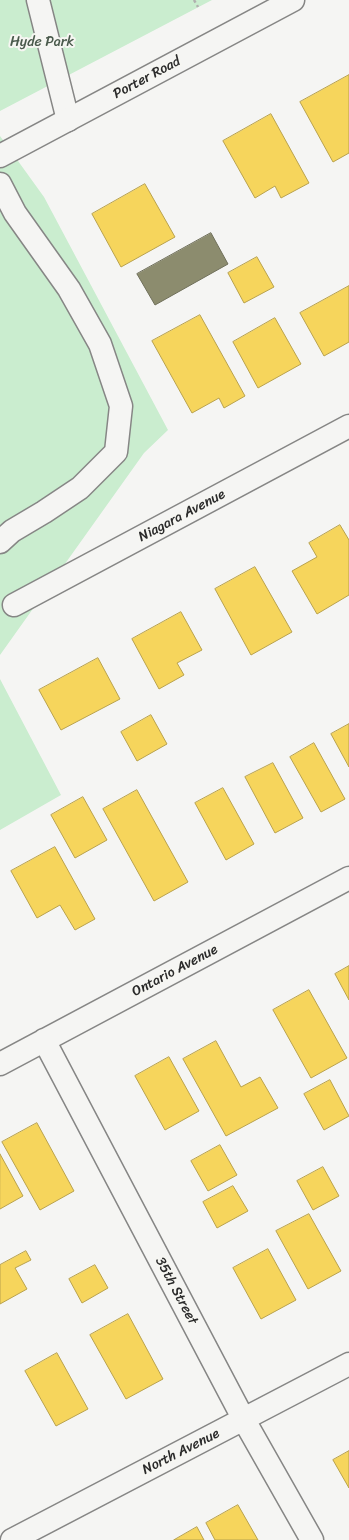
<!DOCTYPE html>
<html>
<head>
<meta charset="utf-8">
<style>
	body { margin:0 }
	canvas { display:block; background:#f5f5f3 }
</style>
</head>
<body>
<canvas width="349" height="1540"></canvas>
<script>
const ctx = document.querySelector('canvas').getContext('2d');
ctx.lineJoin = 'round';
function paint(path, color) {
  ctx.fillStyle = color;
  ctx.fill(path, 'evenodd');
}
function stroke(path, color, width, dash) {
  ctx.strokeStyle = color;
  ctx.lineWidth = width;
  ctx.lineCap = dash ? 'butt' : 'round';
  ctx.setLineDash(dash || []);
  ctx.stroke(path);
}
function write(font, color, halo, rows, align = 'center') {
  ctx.font = font + ' Sriracha,sans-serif';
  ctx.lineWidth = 4;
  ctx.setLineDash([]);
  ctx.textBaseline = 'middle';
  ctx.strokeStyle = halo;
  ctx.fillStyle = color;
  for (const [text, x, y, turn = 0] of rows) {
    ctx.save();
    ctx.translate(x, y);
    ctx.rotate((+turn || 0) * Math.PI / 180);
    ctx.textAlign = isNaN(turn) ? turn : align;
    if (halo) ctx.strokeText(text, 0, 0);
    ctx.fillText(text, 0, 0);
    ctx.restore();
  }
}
paint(new Path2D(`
	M0 0H212L0 111Z
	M0 136 44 197 168 430 144 453 0 655Z
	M0 679 61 795 0 830Z`), '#caedcf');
const homes = new Path2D(`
	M349 75V153L333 162 300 102Z
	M271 114 309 183 281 198 275 186 255 198 223 141Z
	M145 184 175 237 121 267 92 214Z
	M257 257 274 287 244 303 228 273Z
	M349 286V342L324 356 300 313Z
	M200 315 245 396 224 408 219 398 192 413 152 341Z
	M275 318 301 364 258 388 233 342Z
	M340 525 349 540V595L317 614 292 571 317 557 309 543Z
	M255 567 292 632 251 655 215 589Z
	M181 612 202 650 177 663 184 675 159 689 132 639Z
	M98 658 120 699 61 730 39 690Z
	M151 715 167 744 137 761 121 732Z
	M349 724V767L331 734Z
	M314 743 345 799 321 812 290 757Z
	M273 763 303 818 275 833 245 777Z
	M223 788 254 844 226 860 195 803Z
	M137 790 188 882 154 901 103 809Z
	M83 797 107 840 75 858 51 815Z
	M55 847 95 919 75 930 60 905 37 918 11 871Z
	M349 966V1000L335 974Z
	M309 990 347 1058 311 1078 273 1010Z
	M216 1041 241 1087 260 1077 278 1108 226 1136 183 1059Z
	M169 1057 199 1111 165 1130 135 1076Z
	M330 1080 349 1116 324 1130 304 1094Z
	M37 1123 74 1191 40 1210 2 1142Z
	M220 1145 237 1175 208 1191 191 1161Z
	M0 1154 23 1196 0 1209Z
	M323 1167 339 1196 313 1210 297 1181Z
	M233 1186 248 1211 217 1228 203 1202Z
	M309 1214 341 1271 308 1289 276 1231Z
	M268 1249 296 1300 261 1319 233 1268Z
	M26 1251 31 1260 15 1268 27 1289 0 1304V1265Z
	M95 1265 108 1288 82 1303 69 1279Z
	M128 1314 163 1379 126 1399 90 1335Z
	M57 1353 88 1409 56 1426 25 1371Z
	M349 1451V1488L333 1460Z
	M238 1505 258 1540H215L206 1523Z
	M197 1527 204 1540H174Z`);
paint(homes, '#f6d55c');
stroke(homes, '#b9a24d', 1);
const industry = new Path2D(`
	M211 233 228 264 155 305 137 274Z`);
paint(industry, '#8c8c6e');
stroke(industry, '#6f6f5a', 1);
const minor = new Path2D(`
	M38 0 68 120
	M0 184 15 213 69 289 100 344 121 406 116 452 80 488 44 512 12 531 0 542
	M14 605 349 426
	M44 1040 244 1420 312 1540
	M0 1064 349 878
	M12 1540 349 1364`);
const major = new Path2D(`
	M0 156 293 0`);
stroke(minor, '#868685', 25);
stroke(major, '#868685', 25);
stroke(new Path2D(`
	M194 0 198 7`), '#b0b0af', 2.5, [3, 3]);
stroke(minor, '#f5f5f3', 22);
stroke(major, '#f5f5f3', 22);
write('14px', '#4a5a4c', '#f6f6f2', [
	["Hyde Park",42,42]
]);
write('14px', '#2b2b2b', '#f6f6f2', [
	["Porter Road",147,78,-28],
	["Niagara Avenue",182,516,-28],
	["Ontario Avenue",175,971,-28],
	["35th Street",176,1291,62],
	["North Avenue",181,1452,-27]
]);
</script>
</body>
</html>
